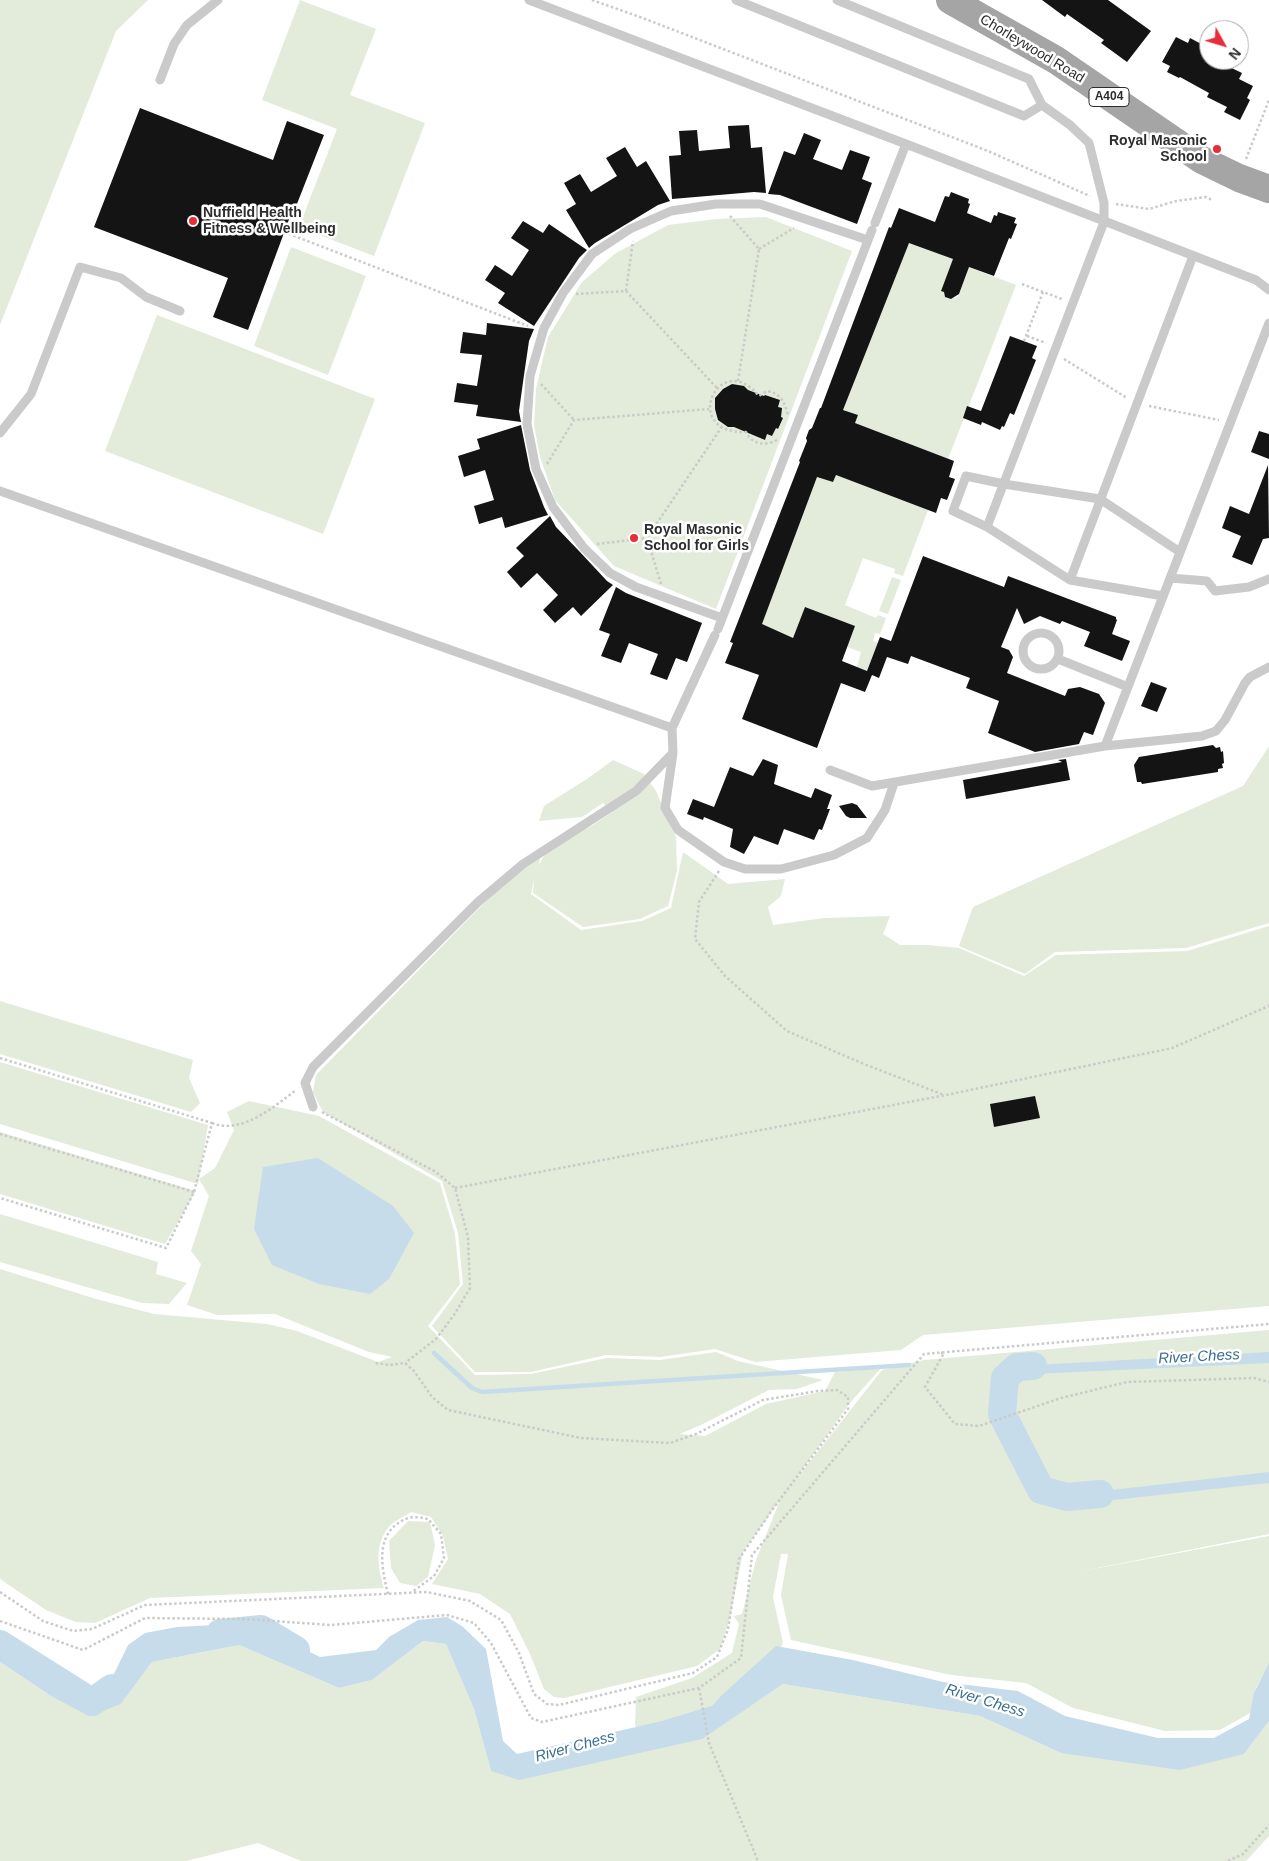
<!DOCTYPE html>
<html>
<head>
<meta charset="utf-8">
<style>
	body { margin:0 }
	#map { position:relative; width:1269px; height:1861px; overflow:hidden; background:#fff; font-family:Arial,sans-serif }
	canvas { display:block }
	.north { position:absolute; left:1199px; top:20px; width:50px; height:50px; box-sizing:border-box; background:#fff; border:1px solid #ababab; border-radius:50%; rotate:129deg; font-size:14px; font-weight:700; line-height:20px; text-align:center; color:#2d2d2d }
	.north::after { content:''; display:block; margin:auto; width:18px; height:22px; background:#e62d3a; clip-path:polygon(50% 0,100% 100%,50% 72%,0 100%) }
</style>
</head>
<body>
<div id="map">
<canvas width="1269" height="1861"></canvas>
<div class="north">N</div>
</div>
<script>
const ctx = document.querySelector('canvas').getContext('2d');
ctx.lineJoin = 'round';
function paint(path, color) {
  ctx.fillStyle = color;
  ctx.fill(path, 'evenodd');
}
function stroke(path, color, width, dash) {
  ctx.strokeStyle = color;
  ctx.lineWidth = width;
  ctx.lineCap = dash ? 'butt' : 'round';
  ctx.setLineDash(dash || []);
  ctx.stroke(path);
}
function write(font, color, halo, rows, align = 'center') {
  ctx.font = font + ' Arial,sans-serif';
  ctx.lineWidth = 5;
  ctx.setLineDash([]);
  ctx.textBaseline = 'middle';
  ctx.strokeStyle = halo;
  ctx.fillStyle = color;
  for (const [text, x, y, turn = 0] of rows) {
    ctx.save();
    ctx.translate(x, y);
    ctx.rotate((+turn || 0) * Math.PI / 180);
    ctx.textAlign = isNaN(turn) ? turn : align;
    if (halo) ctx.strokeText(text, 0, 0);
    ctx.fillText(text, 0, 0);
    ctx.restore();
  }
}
paint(new Path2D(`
	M0 0H148L116 31 0 325Z
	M300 0 376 29 350 95 425 123 374 256 299 227 337 129 262 100Z
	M766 217 852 251 716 609 614 566 555 500 540 457 534 425 536 389 548 337 582 282 616 253 668 225 717 219Z
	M910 243 958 261 950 267 941 290 944 292 945 297 951 299 958 297 967 273 966 266 1016 285 948 459 855 423 858 415 843 410 908 244Z
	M291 247 366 276 328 375 254 346Z
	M157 315 375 399 323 534 105 451Z
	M836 475 928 510 903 576 894 573 895 569 863 558 845 605 876 618 878 615 886 618 880 634 875 633 873 641 878 643 867 671 857 667 861 652 847 647 855 626 805 607 786 655 759 631 817 477 833 482Z
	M892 577 901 580 888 614 879 611Z
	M1269 746V923L1186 948 1055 952 1025 974 959 946 973 907 1243 786Z
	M613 760 644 774 656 791 676 837 677 871 668 906 640 919 583 927 533 893 534 879 531 894 581 930 642 921 671 908 683 852 728 884 785 879 781 896 768 907 773 925 824 918 890 916 883 934 900 945H928L959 948 1024 976 1056 955 1187 951 1269 926V1306L923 1335 901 1350 755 1362 715 1349 661 1357 606 1355 531 1372H475L432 1326 463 1284 458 1233 442 1181 323 1112 313 1092 316 1075 490 897 518 873 540 858 539 865 549 847 593 825 612 812 603 803 582 817 539 821 544 806 587 779Z
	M0 1001 193 1060 189 1078 200 1103 191 1112 0 1054Z
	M0 1062 208 1125 198 1184 0 1124Z
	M249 1101 319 1116 440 1183 455 1234 460 1284 428 1326 475 1375 531 1374 607 1358 660 1360 716 1352 738 1361 823 1380 797 1389 769 1390 703 1424 680 1434 705 1436 766 1404 825 1391 835 1372 881 1368 849 1404 793 1483 882 1370 924 1360 1269 1330V1534L1072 1573 1269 1536V1664L1256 1688 1252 1712 1220 1730 1165 1731 1073 1708 1026 1683 951 1675 791 1640 781 1595 788 1554H781L773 1597 783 1643 750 1706 783 1684 980 1716 1061 1753 1244 1754 1269 1721V1836L1246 1861H301L258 1843 186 1861H0V1662L51 1696 121 1704 152 1662 239 1645 339 1688 372 1680 423 1641 446 1644 474 1709 491 1771 646 1751 635 1725 636 1697 692 1678 732 1653 739 1624 734 1616 742 1614 756 1560 780 1500 743 1552 730 1618 720 1649 697 1666 564 1698 554 1697 544 1689 530 1654 510 1614 480 1594 432 1584 448 1559 443 1536 431 1517 411 1512C404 1517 393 1521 388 1528 374 1546 378 1568 384 1588L150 1598 95 1623 76 1622 46 1610 0 1579V1269L96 1299 154 1314 267 1324 297 1331 378 1362 392 1357 369 1352 275 1314 217 1315 187 1305 201 1264 191 1251 209 1196 199 1179 215 1168 234 1130 227 1112Z
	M0 1132 196 1191 165 1244 0 1194Z
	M0 1214 158 1262 156 1274 187 1283 169 1304 142 1303 0 1262Z
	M408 1521 430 1522 435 1545 428 1577 416 1586 400 1583 391 1568 389 1541Z`), '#e3ebda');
paint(new Path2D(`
	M318 1158 393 1206 414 1233 389 1279 370 1294 319 1284 272 1265 254 1229 263 1167Z
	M1269 1352V1363L1013 1375 1002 1385 1000 1417 1038 1489 1059 1496 1269 1472V1483L1058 1506 1032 1498 991 1418 993 1381 1000 1367Z
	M447 1617 462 1626 486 1649 503 1741 517 1754 658 1722 712 1706 722 1695 776 1646 853 1660 943 1682 1018 1691 1065 1716 1158 1738H1214L1249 1719 1254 1693 1269 1663V1721L1244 1754 1180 1770 1061 1753 980 1716 783 1684 702 1739 519 1780 491 1771 474 1709 446 1644 423 1641 372 1680 339 1688 239 1645 152 1662 121 1704 89 1716 51 1696 0 1662V1640L45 1668 81 1695 99 1691 111 1680 128 1645 145 1633 177 1627 233 1624 266 1631 320 1657 376 1650 389 1637 418 1620Z`), '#c6dceb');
stroke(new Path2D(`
	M434 1353 472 1388 482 1392 909 1365`), '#c6dceb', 4.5);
stroke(new Path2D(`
	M1033 1366 1017 1367 1005 1378 1002 1414 1041 1490 1067 1497 1100 1494
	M220 1633 261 1629 296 1650
	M0 1644 92 1702 112 1688`), '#c6dceb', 28);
paint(new Path2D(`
	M1042 0H1108L1151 31 1127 62 1101 43 1104 40 1067 14 1065 17Z
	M1176 37 1188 43 1190 38 1205 46 1204 51 1209 54V60H1215L1242 73 1239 79 1253 86 1247 98 1250 100 1240 120 1224 112 1227 107 1207 97 1209 93 1180 77 1179 78 1167 72 1170 66 1162 62Z
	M140 108 273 160 287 121 324 135 293 214H291L248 330 213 317 228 278 94 227Z
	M749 125 751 148 762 147 766 193 754 192 672 199 669 156 681 155 679 131 697 130 699 151 730 148 728 126Z
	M804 133 821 140 813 159 842 170 850 150 870 157 862 179 872 183 857 224 780 195 768 194 784 151 795 155Z
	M625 147 637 167 646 161 670 201 658 205 595 243 589 248 566 210 576 204 564 183 580 174 591 192 617 176 606 158Z
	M951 192 969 199 968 203 970 204 967 213 991 223 994 215 997 216 998 212 1016 218 1014 223 1017 224 1011 239 1009 238 994 276 969 267 959 294 951 299 945 297 944 292 941 291 953 259 909 243 843 410 858 415 855 423 954 461 949 477 955 479 947 500 941 498 936 513 836 475 833 482 817 477 762 624 793 638 805 607 855 626 842 661 867 671 880 637 891 641 923 556 1004 587 1008 576 1116 617V619L1117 620 1112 634 1130 641 1122 661 1084 646 1090 632 1062 621 1060 624 1040 616 1024 624 1017 608 1001 647 1009 650 1013 657 1007 673 1065 696 1068 689 1080 687 1099 694 1105 703 1093 735 1084 732 1079 744 1035 752 988 733 999 701 966 688 970 678 911 656 908 664 887 657 879 678 872 675 865 692 841 683 817 748 742 719 759 675 725 663 733 643 730 642 800 462 799 461 807 441 806 438 809 430 812 428 820 408H821L889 227 891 228 899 208 935 222 945 196 949 197Z
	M523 221 543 233 549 224 587 250 579 258 534 326 498 303 505 293 485 280 495 265 512 276 529 250 511 238Z
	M487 323 534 329 529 341 524 375 519 411 521 422 476 416 478 405 454 402 457 383 477 386 482 355 460 353 463 332 486 335Z
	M1010 336 1037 346 1032 358 1036 360 1014 415 1010 413 1004 427 1002 426 1000 430 982 422 981 425 963 418 967 406 981 411Z
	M732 384 744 386 748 390 764 396 765 395 780 400 778 407 782 408 781 417 783 418 778 429 776 428 772 436 767 434 765 440 734 427H728L718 420 715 409V398L723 389Z
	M521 425 530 470 544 507 548 515 505 528 502 517 479 524 474 506 494 500 485 470 464 477 458 456 480 449 477 439Z
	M1259 431 1269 434V459L1251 452Z
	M1268 465 1269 538 1263 539 1252 565 1232 557 1241 536 1222 528 1230 506 1249 514Z
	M550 516 556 527 580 552 607 581 613 585 581 616 573 607 555 623 543 610 558 595 537 573 521 588 507 572 524 556 516 548Z
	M616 587 626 593 702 623 687 662 676 658 667 680 650 674 658 654 629 643 621 663 601 656 610 634 599 630Z
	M1151 682 1167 688 1157 712 1141 706Z
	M1213 745 1216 748 1220 747 1221 752 1223 751 1224 763 1222 764 1223 768 1218 769V772L1142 784 1141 782H1137L1134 765 1139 757Z
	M763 759 778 765 774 784 811 798 815 788 832 795 827 809H830L822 830 819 829 814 840 784 829 778 845 754 836 744 854 730 847 733 829 704 817 703 820 687 814 693 799 714 807 730 767 753 776Z
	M1066 759 1070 780 966 799 963 780 1062 762 1058 760Z
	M852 803 857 805 867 818H850L846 816 839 806Z
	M1035 1096 1040 1118 994 1127 990 1104Z`), '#141414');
stroke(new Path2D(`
	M592 0 640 17 988 151 1090 196
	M1246 159 1269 100
	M1116 204 1149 209 1176 201 1206 197 1212 200
	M730 216 759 249 738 381
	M284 232 528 326
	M759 249 794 228
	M1022 284 1043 292
	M626 291 633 241
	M576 294 626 291 717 388
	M1027 336 1046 343
	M1024 341 1043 292 1062 299
	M1064 359 1127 398
	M541 384 574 420
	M1149 406 1219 420
	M777 440C766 446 752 445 746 432 679 434 719 347 759 396L767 391C782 394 784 402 788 415
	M547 464 574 420 709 409
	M597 544 647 538
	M661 584 647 538 721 428
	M719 871 699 902 695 939 725 976 787 1031 864 1064 944 1095
	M0 1058 212 1123 194 1192 166 1248 0 1198
	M322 1112 436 1172 455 1188 468 1237 470 1288 454 1315 436 1339 405 1363
	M212 1123C241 1135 274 1107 296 1090
	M0 1134 194 1192
	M455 1188 946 1095 1172 1048 1269 1006
	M941 1353H944L925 1387 955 1424 979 1426 1061 1398 1127 1382 1254 1378 1269 1382
	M0 1592 43 1621 73 1631 92 1629 145 1605 427 1592 470 1601 501 1620 519 1653 534 1694 547 1704 559 1705 693 1673 717 1657 728 1629 739 1559 772 1510 848 1409V1397L837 1390 818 1391 763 1400 696 1434 670 1443 581 1438 448 1410 432 1397 414 1371 405 1363 390 1365 374 1363
	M388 1594C381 1566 374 1531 408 1518 414 1516 423 1518 428 1519L441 1534 444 1558 434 1576 412 1592
	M0 1621 83 1650 145 1618 244 1619 331 1625 447 1615 474 1623 491 1643 531 1718 542 1722 699 1688 741 1658 752 1555 924 1354 1269 1324
	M699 1688 709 1743 758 1861
	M1228 1861 1243 1854 1269 1825`), '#cacaca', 2.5, [2.5, 2.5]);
stroke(new Path2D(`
	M529 0 906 144
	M736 0 1024 116 1042 105 1070 125 1089 143 1104 203V222L987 527 1070 580 1163 596
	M837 0 1029 79 1042 105
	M160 80 174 44 187 25 218 0
	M875 223 906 144 1256 280 1269 290
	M0 433 31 394 80 267 121 278 146 297 180 311
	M0 491 672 728
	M987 527 953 511 966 476 1004 484 1100 499 1180 552
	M1170 578 1207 581 1215 591 1249 587 1269 579
	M1070 580 1193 256
	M722 618 636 587 610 573 584 548 553 507 536 469 527 424 530 376 544 328 563 293 592 254 630 229 671 211 716 204H760L868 240
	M718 629 872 230
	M1023 651a18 18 0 1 1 36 0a18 18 0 1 1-36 0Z
	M715 635 672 728 673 753 665 808 678 830 724 862 745 869H781L834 855 867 838 885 810 894 783
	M1058 659 1128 687
	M1105 746 1202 736 1216 731 1225 720 1245 683 1250 677 1269 667
	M830 770 872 786 1105 746 1269 323
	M313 1107 305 1083 313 1067 478 902 523 864 636 791 673 753`), '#cacaca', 9);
stroke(new Path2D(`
	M950 0 1056 60 1202 160 1239 178 1269 189`), '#a5a5a5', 28);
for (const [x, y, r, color] of [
	[1217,149,5,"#e62d3a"],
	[193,221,5,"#e62d3a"],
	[634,538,5,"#e62d3a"]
]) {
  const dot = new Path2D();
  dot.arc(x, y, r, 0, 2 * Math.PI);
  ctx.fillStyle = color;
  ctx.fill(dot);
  stroke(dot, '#fff', 2);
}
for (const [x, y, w] of [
	[1109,97,40]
]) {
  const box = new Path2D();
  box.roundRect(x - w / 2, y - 9.5, w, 19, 4);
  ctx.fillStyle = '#fff';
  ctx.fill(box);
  stroke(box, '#2d2d2d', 1);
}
write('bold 12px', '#2d2d2d', null, [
	["A404",1109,97]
]);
write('14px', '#2d2d2d', '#fff', [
	["Chorleywood Road",1032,49,31]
]);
write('bold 14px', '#2d2d2d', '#fff', [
	["Royal Masonic",1207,141,"right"],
	["School",1207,157,"right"],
	["Nuffield Health",203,213],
	["Fitness & Wellbeing",203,229],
	["Royal Masonic",644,530],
	["School for Girls",644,546]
], 'left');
write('italic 15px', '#3b6e8f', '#fff', [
	["River Chess",1199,1357,-3],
	["River Chess",985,1701,17],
	["River Chess",575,1747,-15]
]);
</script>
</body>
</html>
